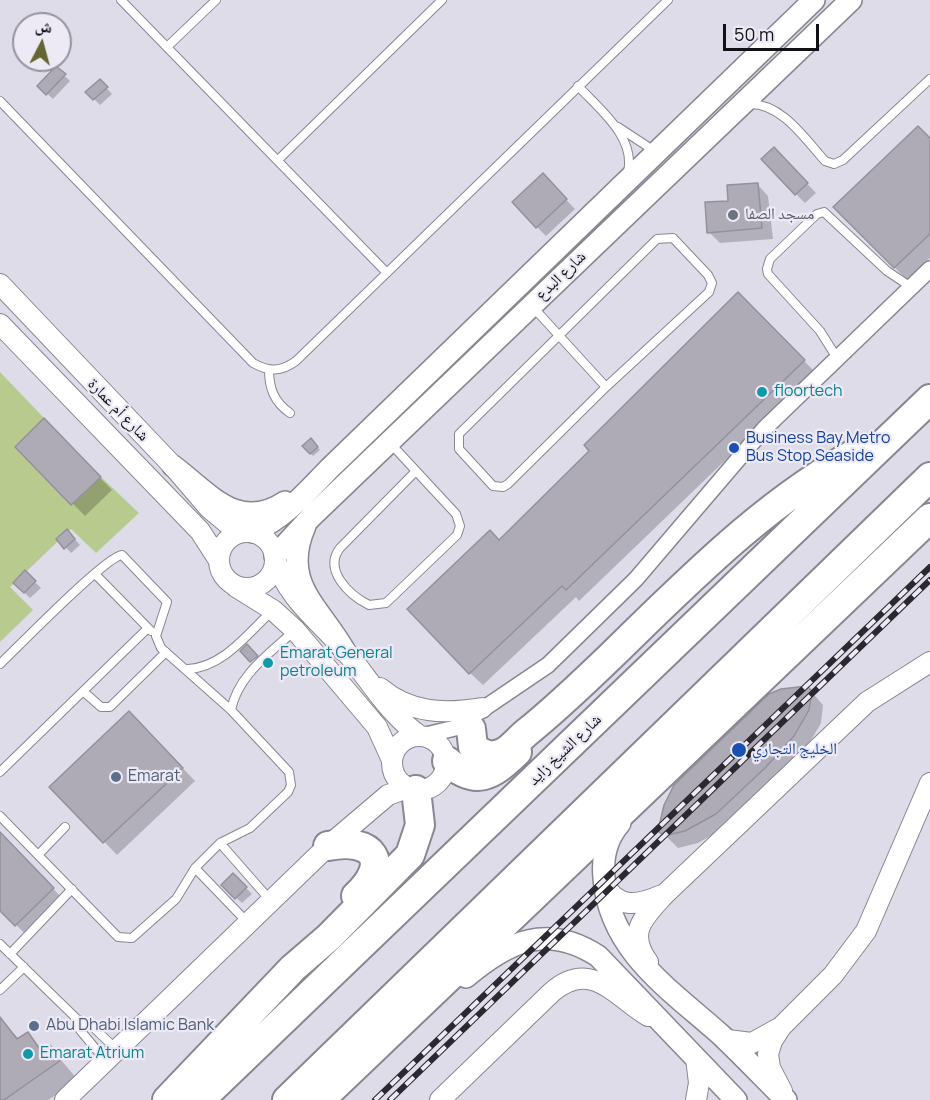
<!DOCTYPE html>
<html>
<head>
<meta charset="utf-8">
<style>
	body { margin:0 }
	#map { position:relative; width:930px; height:1100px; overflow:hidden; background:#dfdce9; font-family:Manrope,"Noto Naskh Arabic",sans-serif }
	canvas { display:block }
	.north { position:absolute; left:12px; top:12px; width:60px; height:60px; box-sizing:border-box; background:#edeaf6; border:2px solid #95939c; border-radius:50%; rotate:6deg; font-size:16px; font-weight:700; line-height:24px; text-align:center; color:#121115 }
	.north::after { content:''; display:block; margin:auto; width:21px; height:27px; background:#666431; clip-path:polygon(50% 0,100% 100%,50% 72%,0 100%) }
	.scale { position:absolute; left:723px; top:24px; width:96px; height:27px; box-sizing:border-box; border:3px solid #121115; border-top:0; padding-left:8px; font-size:18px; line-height:21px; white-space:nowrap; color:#121115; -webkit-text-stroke:4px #edeaf6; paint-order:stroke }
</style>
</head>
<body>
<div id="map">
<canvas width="930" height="1100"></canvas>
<div class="north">ش</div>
<div class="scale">50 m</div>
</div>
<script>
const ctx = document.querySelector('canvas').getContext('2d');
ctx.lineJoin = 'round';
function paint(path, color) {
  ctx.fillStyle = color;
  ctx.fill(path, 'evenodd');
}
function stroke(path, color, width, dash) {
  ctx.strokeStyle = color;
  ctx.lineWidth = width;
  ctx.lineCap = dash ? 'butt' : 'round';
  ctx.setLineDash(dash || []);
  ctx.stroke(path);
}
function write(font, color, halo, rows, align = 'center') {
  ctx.font = font + ' Manrope,"Noto Naskh Arabic",sans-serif';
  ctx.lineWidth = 4.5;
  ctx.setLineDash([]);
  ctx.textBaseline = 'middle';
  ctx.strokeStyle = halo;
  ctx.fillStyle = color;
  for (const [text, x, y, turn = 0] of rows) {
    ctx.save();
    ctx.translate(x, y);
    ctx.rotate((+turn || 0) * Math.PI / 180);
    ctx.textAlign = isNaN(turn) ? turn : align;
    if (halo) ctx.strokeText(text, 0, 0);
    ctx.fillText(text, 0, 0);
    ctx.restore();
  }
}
paint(new Path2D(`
	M0 372 44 418 15 447 71 505 101 477 139 513 96 553 71 529 10 587 33 610 0 642Z`), '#b8ca8e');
paint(new Path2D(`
	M56 68 70 81 53 99 39 86Z
	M100 81 112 94 100 105 87 92Z
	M930 140V258L907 280 835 207Z
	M774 149 816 193 805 203 796 194Z
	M757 184 768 196 773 239 720 243 709 232 730 202Z
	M552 185 575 209 546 236 537 227Z
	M738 294 816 373 579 601 576 597 483 685 470 673 500 541 592 451Z
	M44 421 112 490 85 516 17 447Z
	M311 440 320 450 313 456 304 446Z
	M73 537 80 545 71 553 58 539Z
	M25 572 41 588 30 598 15 583Z
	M807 687 823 705 821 723 806 749 728 826 698 843 678 848 660 830Z
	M142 726 195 781 117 855 52 787Z
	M0 834 65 901 28 937 0 908Z
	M233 875 252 894 242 903 223 885Z
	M3 1022 19 1039 28 1034 42 1049 49 1046 78 1080 48 1100H0V1024Z`), '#0003');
const building = new Path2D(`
	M56 66 66 74 46 95 37 86Z
	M100 79 108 87 93 100 85 92Z
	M918 126 930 138V234L894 268 833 207Z
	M774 147 808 183 795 195 761 159Z
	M543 173 567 199 536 228 512 202Z
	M758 183 762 228 707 233 705 202 728 201 727 185Z
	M738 292 805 360 566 590 562 586 469 674 407 609 490 530 499 540 589 451 584 445Z
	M44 418 101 477 71 505 15 447Z
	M311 438 318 447 310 454 302 446Z
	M67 529 75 539 64 549 56 539Z
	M25 570 36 581 24 593 13 583Z
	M247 644 258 656 250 662 240 651Z
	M807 686 812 691 809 710 794 736 765 768 716 814 685 831 664 836 658 831 664 805 674 785 769 694 781 689Z
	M129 711 183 768 103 843 49 787Z
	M0 832 54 888 15 926 0 911Z
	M233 873 247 887 235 899 221 885Z
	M0 1017 17 1039 28 1032 39 1048 50 1045 61 1060 4 1100H0Z`);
paint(building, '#aeabb7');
stroke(building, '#93919c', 1.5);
const service = new Path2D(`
	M121 0 387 273
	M167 47 216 0
	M578 86C599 109 636 137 628 172
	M0 101 253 363C269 372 281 372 296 361L668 0
	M749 104C782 103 805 139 825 161L834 164 843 160 930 79
	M618 127 656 152
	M278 160 442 0
	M673 238 708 275 712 283 709 292 606 387 508 484 503 487 493 486 459 449V434L657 239Z
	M532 306 606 387
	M837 358 820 331 768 274 767 269 770 259 817 214 824 212 887 271 911 287
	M269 370C269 388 274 402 290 413
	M391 444 456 514 460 526 457 535 386 603 369 605C349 595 323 570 340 548L416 471
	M95 574 151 631
	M0 664C18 647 105 557 122 555L167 602 156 636 161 648 231 710 289 772 291 785 288 792 250 828 220 843 195 868 176 899 132 938 118 937 0 816
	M188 669C224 667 248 633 273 610
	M84 692 101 707H110L166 652
	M231 710C238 675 269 654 294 631
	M0 772 148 628
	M220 843 270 900
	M39 854 65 827
	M195 868 248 923
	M0 944 77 1019 93 1027 116 1049
	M10 954 72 889
	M0 990 24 967
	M77 1019 80 1030 104 1059`);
const minor = new Path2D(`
	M422 736 455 728 548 665 636 579 764 429 930 269`);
const tertiary = new Path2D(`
	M0 284 173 466 209 508 239 533
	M0 324 200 531 218 559
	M219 560a28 28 0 1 1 56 0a28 28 0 1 1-56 0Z
	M275 559C288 600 321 622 347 653 371 682 389 714 420 736
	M236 587 273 610 295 630 377 727 392 760
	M380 688C411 714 445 714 482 708
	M392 763a27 27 0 1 1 54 0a27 27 0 1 1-54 0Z
	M604 884C618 910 639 905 662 895
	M648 962C626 932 644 917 665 894L867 702 930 662
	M727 1040 752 1043 779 1028
	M782 1091 770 1068 768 1054 772 1041 781 1027 833 975 866 931 930 783
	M65 1100 328 846 388 795 407 788
	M440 1100 552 992C591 958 616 997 648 1016
	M696 1100 699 1083 696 1058`);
const secondary = new Path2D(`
	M173 466C209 493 238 533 285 502
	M305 526C280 583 319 606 344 650
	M253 532C284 518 305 494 329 469L814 0
	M275 556 311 517 851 0
	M620 823C606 839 602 857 604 878 609 951 672 991 721 1035 743 1056 764 1078 786 1100
	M466 977C509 941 547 923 598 956L736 1100`);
const motorway = new Path2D(`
	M471 729 473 747C483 755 493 759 506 751 513 746 519 739 526 733 556 709 583 683 611 656 688 581 768 499 865 448
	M447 761C476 787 492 776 517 752
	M328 846C373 837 392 862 356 896
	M167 1100 293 968 329 937 410 855 420 825 416 790
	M200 1100 930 399
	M287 1100 930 477
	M320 1100 930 518`);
stroke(service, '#888691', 10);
stroke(minor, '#888691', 18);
stroke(tertiary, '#888691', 22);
stroke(secondary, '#888691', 24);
stroke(motorway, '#888691', 32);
stroke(service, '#fff', 8);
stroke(minor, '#fff', 15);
stroke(tertiary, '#fff', 20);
stroke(secondary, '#fff', 21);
stroke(motorway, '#fff', 28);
const rail = new Path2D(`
	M375 1100 930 567
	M390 1100 930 580`);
stroke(rail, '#2b292f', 6);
stroke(rail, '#edeaf6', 4, [11]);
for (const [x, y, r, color] of [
	[733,215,6,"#6b7280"],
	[762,392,6,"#0f9aa8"],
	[734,448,6,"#1a4fb4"],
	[268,663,6,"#0f9aa8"],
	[739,750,8,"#1a4fb4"],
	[116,777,6,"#5c6f8a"],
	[34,1026,6,"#5c6f8a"],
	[28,1054,6,"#0f9aa8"]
]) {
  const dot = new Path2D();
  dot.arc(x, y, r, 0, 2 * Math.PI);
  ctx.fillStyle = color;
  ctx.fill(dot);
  stroke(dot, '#edeaf6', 2);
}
write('16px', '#5b616d', '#edeaf6', [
	["مسجد الصفا",745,215]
], 'left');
write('16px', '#121115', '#edeaf6', [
	["شارع البدع",561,276,-44],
	["شارع أم عمارة",118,410,46],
	["شارع الشيخ زايد",565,750,-44]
]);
write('16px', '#0d838f', '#edeaf6', [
	["floortech",774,392],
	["Emarat General",280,654],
	["petroleum",280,672],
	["Emarat Atrium",40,1054]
], 'left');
write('16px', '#164399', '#edeaf6', [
	["Business Bay Metro",746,439],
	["Bus Stop Seaside",746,457],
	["الخليج التجاري",752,750]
], 'left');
write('16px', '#4e5e75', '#edeaf6', [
	["Emarat",128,777],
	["Abu Dhabi Islamic Bank",46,1026]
], 'left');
</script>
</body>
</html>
